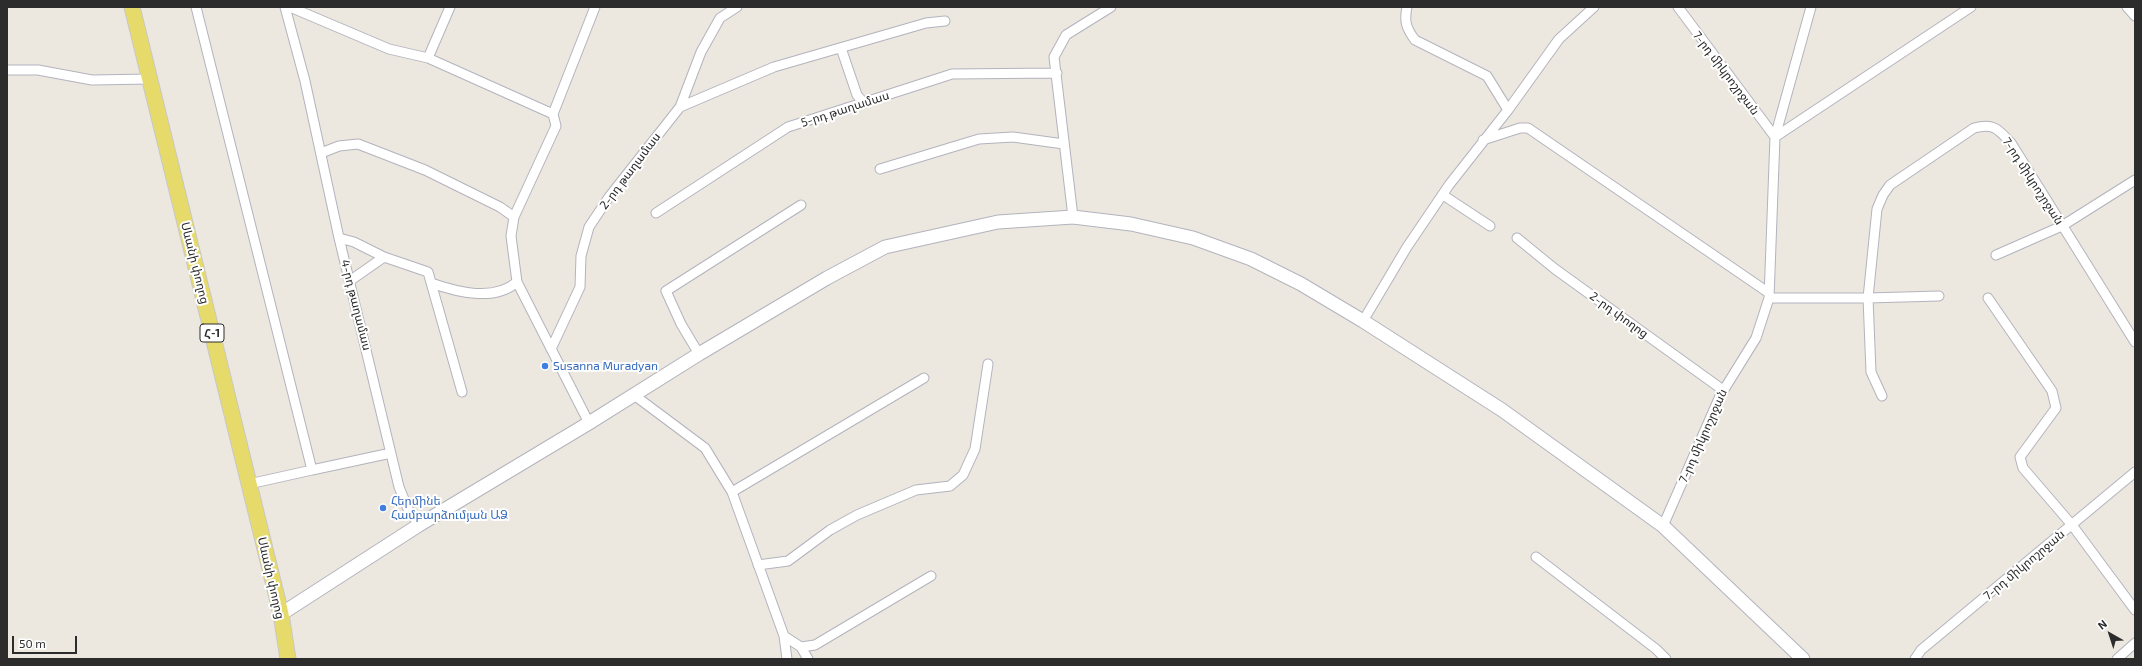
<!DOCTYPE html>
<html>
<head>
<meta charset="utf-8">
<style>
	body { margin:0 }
	#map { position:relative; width:2142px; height:666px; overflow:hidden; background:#ece8df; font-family:"Exo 2",sans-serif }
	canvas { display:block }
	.frame { position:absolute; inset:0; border:8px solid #2c2c2c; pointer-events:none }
	.north { position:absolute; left:2090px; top:614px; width:40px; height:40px; -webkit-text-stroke:3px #fff; paint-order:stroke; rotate:321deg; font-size:11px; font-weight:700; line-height:16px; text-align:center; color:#2c2c2c }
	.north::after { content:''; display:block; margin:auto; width:14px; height:18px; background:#2c2c2c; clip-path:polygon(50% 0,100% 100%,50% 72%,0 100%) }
	.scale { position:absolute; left:12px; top:636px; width:65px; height:18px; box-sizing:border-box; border:2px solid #2c2c2c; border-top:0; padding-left:5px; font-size:12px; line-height:14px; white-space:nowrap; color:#2c2c2c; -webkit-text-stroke:3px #fff; paint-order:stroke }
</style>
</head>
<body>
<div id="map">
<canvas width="2142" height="666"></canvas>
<div class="frame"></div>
<div class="north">N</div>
<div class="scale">50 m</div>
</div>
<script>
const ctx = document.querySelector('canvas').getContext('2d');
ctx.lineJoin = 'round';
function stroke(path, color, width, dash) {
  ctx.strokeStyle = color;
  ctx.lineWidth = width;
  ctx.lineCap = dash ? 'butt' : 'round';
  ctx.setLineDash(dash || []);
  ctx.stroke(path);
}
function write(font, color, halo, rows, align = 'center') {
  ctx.font = font + ' "Exo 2","Noto Sans Armenian",sans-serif';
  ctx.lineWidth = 4;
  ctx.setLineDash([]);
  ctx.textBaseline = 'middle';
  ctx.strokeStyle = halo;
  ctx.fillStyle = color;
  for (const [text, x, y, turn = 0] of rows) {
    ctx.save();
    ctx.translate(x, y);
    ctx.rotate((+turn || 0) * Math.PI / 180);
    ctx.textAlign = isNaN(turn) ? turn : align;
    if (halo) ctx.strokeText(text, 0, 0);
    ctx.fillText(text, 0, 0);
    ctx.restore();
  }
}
const minor = new Path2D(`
	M196 7 312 470 391 453
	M285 7 305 81 339 238 399 487 408 509 419 525
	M290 7 389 49 428 58 553 114 556 126 514 217 511 236 517 282 589 423
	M1407 7C1404 21 1406 28 1415 40L1487 76 1508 110
	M1678 7 1775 137 1811 7
	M2127 7 2135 16
	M841 48 857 95 864 103
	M428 58 450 7
	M7 70H38L92 80 150 79
	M680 107 774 67 926 23 945 21
	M553 114 595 7
	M1483 140 1520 128H1528L1769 293
	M321 153 339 146 358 144 425 170 500 207 514 217
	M880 169 979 139 1013 137 1064 144
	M1443 195 1490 226
	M656 213 788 127 952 74 1057 73
	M1073 217 1054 57 1066 35 1111 7
	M339 238 354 242 384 257
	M1517 238 1555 269 1723 390
	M1996 255 2062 226 2135 180
	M351 280 384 257 428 272 462 392
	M431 283C457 292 494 302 517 282
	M1769 298H1868L1939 296
	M1988 298 2052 391 2056 408 2020 457 2023 468 2072 525 2135 610
	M1363 321 1407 247 1449 185 1508 110 1559 39 1594 7
	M551 349 580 287 581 256 589 227 609 197 680 107 701 52 720 18 737 7
	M699 354 681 324 666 291 801 205
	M634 395 705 448 732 492 784 636 787 659
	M1882 396 1871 372 1868 298 1877 209 1883 195 1890 185 1974 128C1994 123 1998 129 2011 143L2135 342
	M249 484 312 470
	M732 492 924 378
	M1663 526 1720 396 1756 338 1769 298 1775 137 1971 7
	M1536 557 1656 649 1666 659
	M758 565 788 561 830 530 857 515 916 490 950 486 963 475 975 449 988 364
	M784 636 801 647 815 645 931 576
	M801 647 808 659
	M1915 659 1921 650 2135 472
	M2117 659 2135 643`);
const secondary = new Path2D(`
	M281 614 419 525 589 423 699 354 827 278 885 247 998 222 1073 217 1131 224 1193 238 1251 259 1301 284 1363 321 1502 410 1663 526 1803 659`);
const primary = new Path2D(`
	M132 7 281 614 288 659`);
stroke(minor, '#b3b3be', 11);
stroke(secondary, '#b3b3be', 15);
stroke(primary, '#c8c8c8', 17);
stroke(minor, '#fff', 9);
stroke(secondary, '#fff', 13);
stroke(primary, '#e6db6a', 15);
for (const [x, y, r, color] of [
	[545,366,4,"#3f7fe0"],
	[383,508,4,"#3f7fe0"]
]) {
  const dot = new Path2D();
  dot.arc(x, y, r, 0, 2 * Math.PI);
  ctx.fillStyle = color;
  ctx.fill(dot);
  stroke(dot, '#fff', 1.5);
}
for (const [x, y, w] of [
	[212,333,24]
]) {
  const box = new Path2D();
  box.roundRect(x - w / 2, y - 9, w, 18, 3);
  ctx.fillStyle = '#fff';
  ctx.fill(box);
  stroke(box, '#2c2c2c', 1);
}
write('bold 11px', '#2c2c2c', null, [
	["Հ-1",212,333]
]);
write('12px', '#2c2c2c', '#fff', [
	["7-րդ միկրոշրջան",1726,73,53],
	["5-րդ թաղամաս",845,109,-18],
	["2-րդ թաղամաս",630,171,-53],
	["7-րդ միկրոշրջան",2033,181,57],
	["Սևանի փողոց",195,263,76],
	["4-րդ թաղամաս",356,305,76],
	["2-րդ փողոց",1619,315,36],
	["7-րդ միկրոշրջան",1703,436,-66],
	["7-րդ միկրոշրջան",2024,565,-40],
	["Սևանի փողոց",271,578,77]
]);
write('12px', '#366cbe', '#fff', [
	["Susanna Muradyan",553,366],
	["Հերմինե",391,501],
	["Համբարձումյան ԱՁ",391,515]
], 'left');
</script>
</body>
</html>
